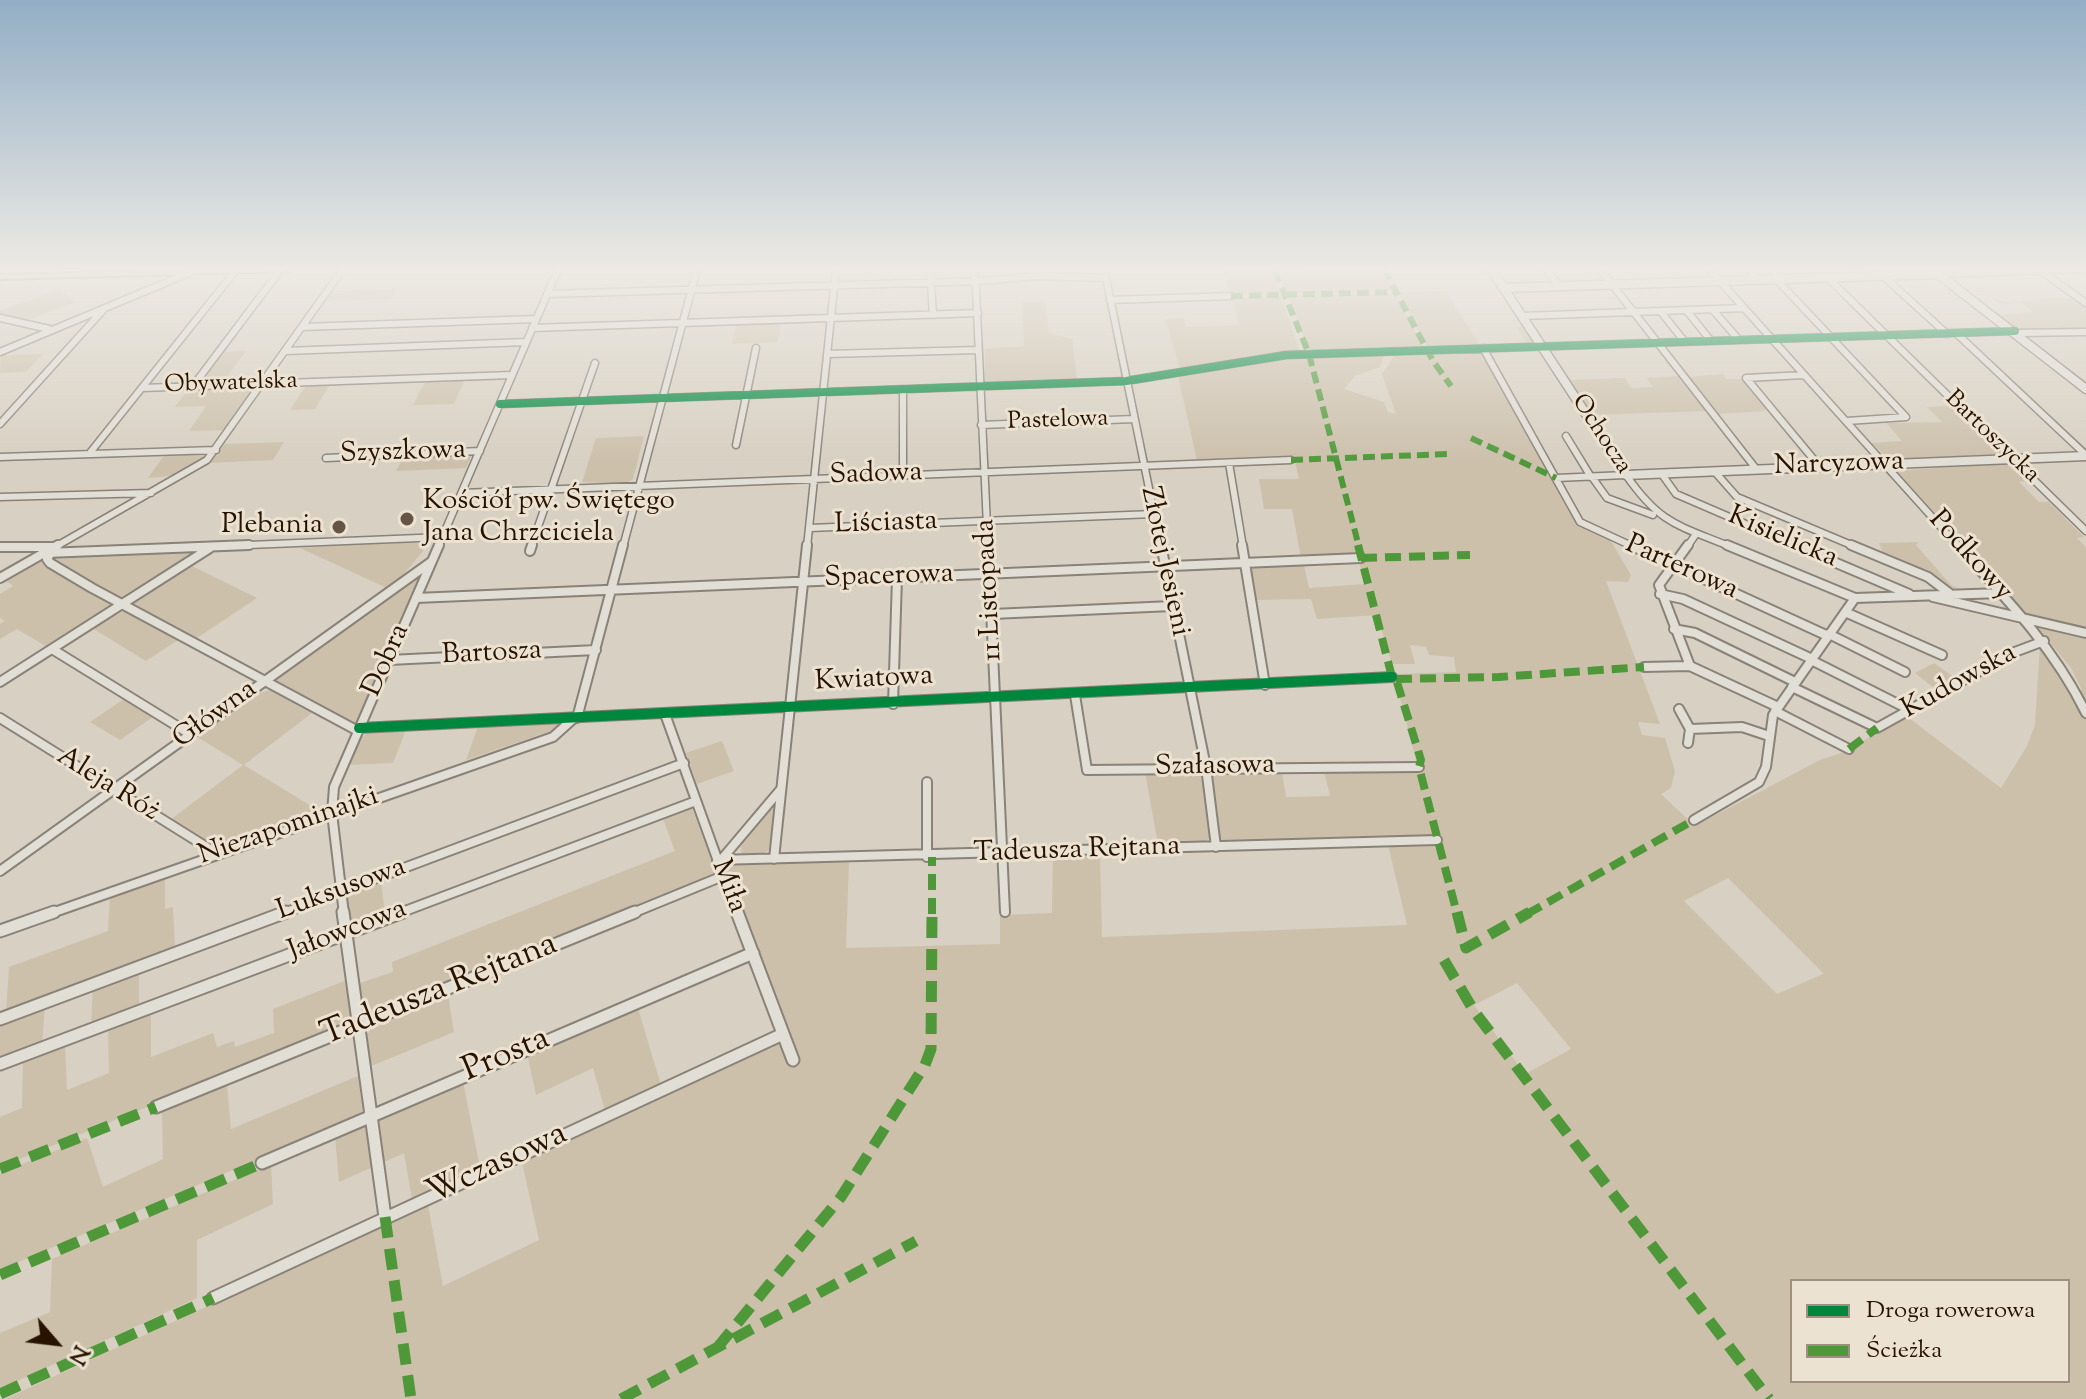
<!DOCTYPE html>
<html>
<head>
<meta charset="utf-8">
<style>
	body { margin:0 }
	#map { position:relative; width:2086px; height:1399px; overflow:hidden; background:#d8d0c2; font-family:"Sorts Mill Goudy",serif }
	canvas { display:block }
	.legend { position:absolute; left:1790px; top:1279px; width:280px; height:104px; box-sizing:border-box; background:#ece2d1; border:2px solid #9e8f7e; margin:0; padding:10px 14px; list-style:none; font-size:24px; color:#281301 }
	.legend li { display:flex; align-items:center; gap:16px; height:40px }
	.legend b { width:40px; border:2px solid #9e8f7e }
	.north { position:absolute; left:16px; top:1303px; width:80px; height:80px; -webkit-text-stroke:6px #ece2d1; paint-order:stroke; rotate:118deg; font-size:22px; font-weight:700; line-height:32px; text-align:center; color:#281301 }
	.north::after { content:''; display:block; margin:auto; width:28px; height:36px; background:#281301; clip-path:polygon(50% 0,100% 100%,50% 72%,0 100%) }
</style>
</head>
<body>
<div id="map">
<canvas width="2086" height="1399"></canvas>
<ul class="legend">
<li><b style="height:10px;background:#00873e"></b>Droga rowerowa</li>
<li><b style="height:10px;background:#4e9839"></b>Ścieżka</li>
</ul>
<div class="north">N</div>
</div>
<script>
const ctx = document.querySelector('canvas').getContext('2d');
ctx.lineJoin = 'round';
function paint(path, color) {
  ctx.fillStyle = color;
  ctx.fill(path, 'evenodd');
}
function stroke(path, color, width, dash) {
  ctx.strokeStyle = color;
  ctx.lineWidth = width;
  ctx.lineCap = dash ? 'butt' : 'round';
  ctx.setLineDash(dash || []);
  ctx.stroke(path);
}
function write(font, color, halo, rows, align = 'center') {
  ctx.font = font + ' "Sorts Mill Goudy",serif';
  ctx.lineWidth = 6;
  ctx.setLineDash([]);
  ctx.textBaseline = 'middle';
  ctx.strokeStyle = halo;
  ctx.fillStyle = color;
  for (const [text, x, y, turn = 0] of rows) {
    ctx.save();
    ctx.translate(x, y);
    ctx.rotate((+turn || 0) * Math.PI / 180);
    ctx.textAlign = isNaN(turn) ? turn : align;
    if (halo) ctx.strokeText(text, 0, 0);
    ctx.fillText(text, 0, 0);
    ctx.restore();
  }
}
paint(new Path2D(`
	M1222 269H1271L1280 293 1231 295Z
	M1330 269H1382L1393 291 1287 294 1279 273Z
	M60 289 76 302 25 321 0 316V311Z
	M397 289 391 299 322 301 329 291Z
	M1978 289C1987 291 1993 299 2001 301 2029 305 2062 289 2086 306V329L2018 330 2000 315 2032 312 2021 302 2003 305Z
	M1446 291 1479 344 1525 342 1517 327H1525L1536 343 1428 349 1398 292Z
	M1395 293 1424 349 1310 353 1288 296Z
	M1281 296 1300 352 1272 353 1180 368 1165 319 1184 318 1186 327 1239 325 1232 298Z
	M1022 301H1045L1049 333 1072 339 1077 379 985 383V349L1024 346Z
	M781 322 778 342 732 344 737 324Z
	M1483 350 1574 519 1582 527 1609 538 1631 575 1628 582 1606 581 1660 724 1638 722 1642 735 1665 738 1675 771 1671 788 1661 794 1695 826 1820 760 1847 751 1905 715 2001 788 2027 746 2035 725 2040 645 2070 686 2082 690 2071 668 2035 624 2086 635V1399H5L428 1205 443 1286 539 1240 522 1162 790 1036 725 863 849 861 846 948 1000 944V915L1052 913 1053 856 1100 855 1102 937 1407 925 1388 845 1219 847 1210 770 1282 772 1286 797 1330 796 1324 771 1419 772 1394 674 1456 672 1454 657 1429 655 1426 647 1410 645 1415 664H1392L1377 615 1317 619 1311 599 1257 600 1251 569 1255 566 1304 565 1309 588 1365 584 1358 557 1301 558 1292 509H1264L1259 479H1299L1294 458 1197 461 1178 376 1259 360 1385 353 1380 367 1355 376 1344 389 1384 402 1388 412 1396 414 1382 374 1396 353ZM1728 878 1823 973V974L1777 994 1684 901ZM1517 983 1571 1049 1525 1074 1474 1005ZM1792 1281H2068V1381H1792Z
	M246 351 222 383 199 382 222 352Z
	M43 354 26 372 0 373 1 355Z
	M1723 374 1726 379H1744L1766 407 1765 411 1717 414 1687 377Z
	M1679 376 1707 411 1592 415 1570 380 1625 378 1631 388 1653 387 1647 378Z
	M465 379 454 404 413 405 426 380Z
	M331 383 315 409 290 410 307 384Z
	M252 386 255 388 226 430 189 431 206 406 175 407 188 389Z
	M1952 406 2002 456 1893 462 1871 443 1902 441 1886 423 1942 422 1927 407Z
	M644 436 633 479 625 484 582 482 596 438Z
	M284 442 273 460 206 463 224 444Z
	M209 451C200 473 168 477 148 478L166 453Z
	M473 453 466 468 396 471 404 456Z
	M2005 463 2028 481 2019 482 2039 502H2049L2084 537 2077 538 2086 547V630L2026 617 1897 471Z
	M411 541 419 544 423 551 403 575 406 577 389 589 300 548Z
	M1918 542 1916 545 1951 585 1958 588 1948 589 1942 581 1877 554 1882 551 1879 543Z
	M206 550 125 601 51 560 53 557Z
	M42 560 117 603 49 648 17 629 0 639V624L5 621 0 618V594L13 586 3 578 32 561Z
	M190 565 257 598 194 640 129 604Z
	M422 572 354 728 270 681Z
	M126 610 178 640 146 661 92 628Z
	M1934 663 1958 680 1938 691 1915 673Z
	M271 690 312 713 244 765 316 809 307 816 220 846 209 845 170 820 243 765 194 735 249 696Z
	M124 699 153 717 120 740 90 722Z
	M566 722 565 726 466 760 478 726Z
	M406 730 393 763 346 765C365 726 364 732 406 730Z
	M722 741 734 771 697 784 686 753Z
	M1197 771 1202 775 1209 838 1205 843 1158 844 1145 772Z
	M775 805 770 849 763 854 741 855 742 843Z
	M691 806 717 875 365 1019 357 984 393 972 392 962 675 851 662 816Z
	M165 875V909L173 907 175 949 6 1012 9 967 108 931 110 894Z
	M381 880 385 915 351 927 347 892Z
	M139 970V1008L91 1026 93 987Z
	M347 980 353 1023 0 1167V1117L22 1108 23 1059 65 1044 67 1090 109 1073 108 1028 151 1010V1057L213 1033 217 1047 234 1041 235 1047 274 1033 273 1009Z
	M448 994 454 1032 371 1066 367 1035 373 1025Z
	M45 1005 42 1045 0 1061V1022Z
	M637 1005 661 1085 605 1111 593 1068 536 1095 527 1053Z
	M358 1076 363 1114 0 1270V1173L87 1138 103 1187 163 1159 162 1112 227 1085 231 1129Z
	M463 1081 480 1168 412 1199 404 1153 384 1162 377 1118Z
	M366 1123 373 1167 339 1182 335 1136Z
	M271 1164 273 1204 197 1240V1298L0 1389V1333L50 1312 52 1259Z`), '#ccc0ab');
const minorFar2 = new Path2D(`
	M930 269 933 315
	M975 269 988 547
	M1546 269 1559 286
	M1600 269 1757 470
	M1709 269 1959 547
	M1750 269 1756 280
	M1773 269 1780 279
	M2041 271 2086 303
	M1938 274 2086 269
	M1883 276 1947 334
	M1828 278 2086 531
	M1776 279 1906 417 1847 421
	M547 294 982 281 1036 276 1106 278 1161 547
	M1110 300 1231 296
	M1713 310 1739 340
	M1687 311 1711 341
	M1661 312 1685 342
	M1522 316 1744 308
	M0 318 49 329
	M302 327 536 319
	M532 328 978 313
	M1956 333 2086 455
	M2018 333 2086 332
	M1483 348 1580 522 1634 547
	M285 351 526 342
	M0 352 191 272
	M827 354 978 350
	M1804 375 1746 378 1820 467
	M193 386 281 269
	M142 388 512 375
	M903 390V475
	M500 404 1126 381 1286 355 2014 331
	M0 424 104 309
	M981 425 1134 419
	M1566 436 1591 477
	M736 445 756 348
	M89 454 236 270
	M0 457 216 450
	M326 458 480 451
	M1229 463 1243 547
	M1715 472 1737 497 1856 547
	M1661 473 1676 494 1799 547
	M1592 477 1607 498 1653 515
	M1556 478 1626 475C1661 525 1678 525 1731 547
	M462 493 1291 460
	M0 497 151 493
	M810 528 1153 514
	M55 547 207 460 343 269
	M200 547 443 537
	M438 547 558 269
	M531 547 595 363
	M623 547 697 269
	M807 547 836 269
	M1687 547 1696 534`);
const minorFar1 = new Path2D(`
	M988 545 1005 912
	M1161 545 1206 767 1216 847
	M1242 545 1265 685
	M1630 545 1828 636
	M1688 545 1659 585 1690 666 1778 707
	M1727 545 1855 598
	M1794 545 1909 594
	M1851 545 1928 577 1949 593
	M1957 545C2006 598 2054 648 2086 713
	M0 547H54
	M530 551 532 545
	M46 553 249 545
	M50 554 47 559 50 563 92 588 358 731
	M0 578 58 545
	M1660 594 1683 599 1812 659
	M1933 597 2086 633
	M416 598 1361 558
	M1845 612 1942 655
	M992 614 1172 606
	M1674 629 1695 633 1795 682
	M1829 634 1905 672
	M52 649 190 734
	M389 660 596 650
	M1811 660 1910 710
	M1644 667 1690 666
	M0 682 210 548
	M1792 687 1877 728 2012 653 2044 641
	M1075 695 1087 770 1419 767
	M893 704 897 578
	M1679 709 1690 729 1688 743
	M1775 711 1849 749
	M665 714 737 914
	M0 718 216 853
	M577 718 623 545
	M359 728 1392 677
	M1690 729 1742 727 1769 736
	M927 782V857
	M1694 820 1759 782 1766 767 1773 715 1855 598 2002 593
	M774 859 807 545
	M717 860 1437 840
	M721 860 781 789
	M0 871 431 562
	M49 914 553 737 573 719
	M281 914 684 763
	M344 914 332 813 334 787 439 545
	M397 914 696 801
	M630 914 723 876`);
const minor = new Path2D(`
	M343 912 385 1217
	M737 912 793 1060
	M0 931 54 912
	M0 1019 286 912
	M0 1064 403 912
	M156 1107 635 912
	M262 1163 753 953
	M213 1298 783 1034`);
const tertiary = new Path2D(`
	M1491 269 1626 475 2086 456
	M1504 288 1938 274 2086 389`);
const secondary = new Path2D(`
	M224 269H293L289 271 0 279V275Z`);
stroke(minorFar2, '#898278', 9);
stroke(minorFar1, '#898278', 12);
stroke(minor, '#898278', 15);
stroke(tertiary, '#898278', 11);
stroke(secondary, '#70695f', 4);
stroke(minorFar2, '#e1ded6', 6);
stroke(minorFar1, '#e1ded6', 8);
stroke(minor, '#e1ded6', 11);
stroke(tertiary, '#e1ded6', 8);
paint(secondary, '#e1ded6');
stroke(new Path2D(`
	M1384 269 1433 361 1451 386
	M1275 271 1309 354 1359 547
	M1231 296 1395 292
	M1471 438 1556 478
	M1291 460 1447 454`), '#4e9839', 6, [12, 6]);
stroke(new Path2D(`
	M1358 545 1392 677 1396 679 1421 760 1419 767 1457 914
	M1361 558 1470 555
	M1396 679 1499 677 1644 667
	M1849 749 1877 728
	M932 914V857
	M1527 914 1694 820`), '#4e9839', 8, [16, 8]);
stroke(new Path2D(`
	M1457 912 1466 948 1530 912
	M1444 960 1474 1011 1769 1399
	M0 1169 156 1107
	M385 1217 411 1399
	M0 1275 262 1163
	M717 1348 841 1197 925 1065 931 1049 932 912
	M0 1394 213 1298
	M621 1399 916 1241`), '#4e9839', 11, [21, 11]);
stroke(new Path2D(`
	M500 404 1126 381 1286 355 2015 331`), '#00873e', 8);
stroke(new Path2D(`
	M359 728 1392 677`), '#00873e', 10);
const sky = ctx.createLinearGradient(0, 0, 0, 464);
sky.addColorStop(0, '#93aec5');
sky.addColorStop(0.58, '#edeae4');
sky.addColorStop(1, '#edeae400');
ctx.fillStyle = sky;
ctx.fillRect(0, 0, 2086, 464);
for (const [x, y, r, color] of [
	[407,519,8,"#665545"],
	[339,527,8,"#665545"]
]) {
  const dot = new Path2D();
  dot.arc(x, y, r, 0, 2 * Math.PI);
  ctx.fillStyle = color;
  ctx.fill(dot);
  stroke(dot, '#ece2d1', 3);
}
write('24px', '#281301', '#ece2d1', [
	["Obywatelska",231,385,-2],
	["Pastelowa",1058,422,-2],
	["Ochocza",1600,435,57],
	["Bartoszycka",1991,438,44]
]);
write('28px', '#281301', '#ece2d1', [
	["Szyszkowa",403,454,-2],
	["Narcyzowa",1839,466,-2],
	["Sadowa",876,476,-2],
	["Liściasta",886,525,-2],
	["Kisielicka",1782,539,23],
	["Podkowy",1969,557,48],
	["Złotej Jesieni",1163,562,78],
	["Parterowa",1681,569,24],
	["Spacerowa",889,578,-2],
	["11 Listopada",991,590,-93],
	["Bartosza",492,655,-3],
	["Dobra",388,661,-66],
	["Kwiatowa",874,681,-3],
	["Kudowska",1960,683,-29],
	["Główna",216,716,-36],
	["Szałasowa",1215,768,-1],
	["Aleja Róż",107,786,32],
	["Niezapominajki",289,828,-19],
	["Tadeusza Rejtana",1077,852,-2],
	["Miła",727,887,69],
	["Luksusowa",342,891,-20],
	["Jałowcowa",348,932,-21]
]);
write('28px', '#281301', '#ece2d1', [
	["Kościół pw. Świętego",423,503],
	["Jana Chrzciciela",423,535],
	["Plebania",323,527,"right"]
], 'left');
write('34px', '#281301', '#ece2d1', [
	["Tadeusza Rejtana",440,992,-22],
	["Prosta",507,1057,-23],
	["Wczasowa",498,1166,-25]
]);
</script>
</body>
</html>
